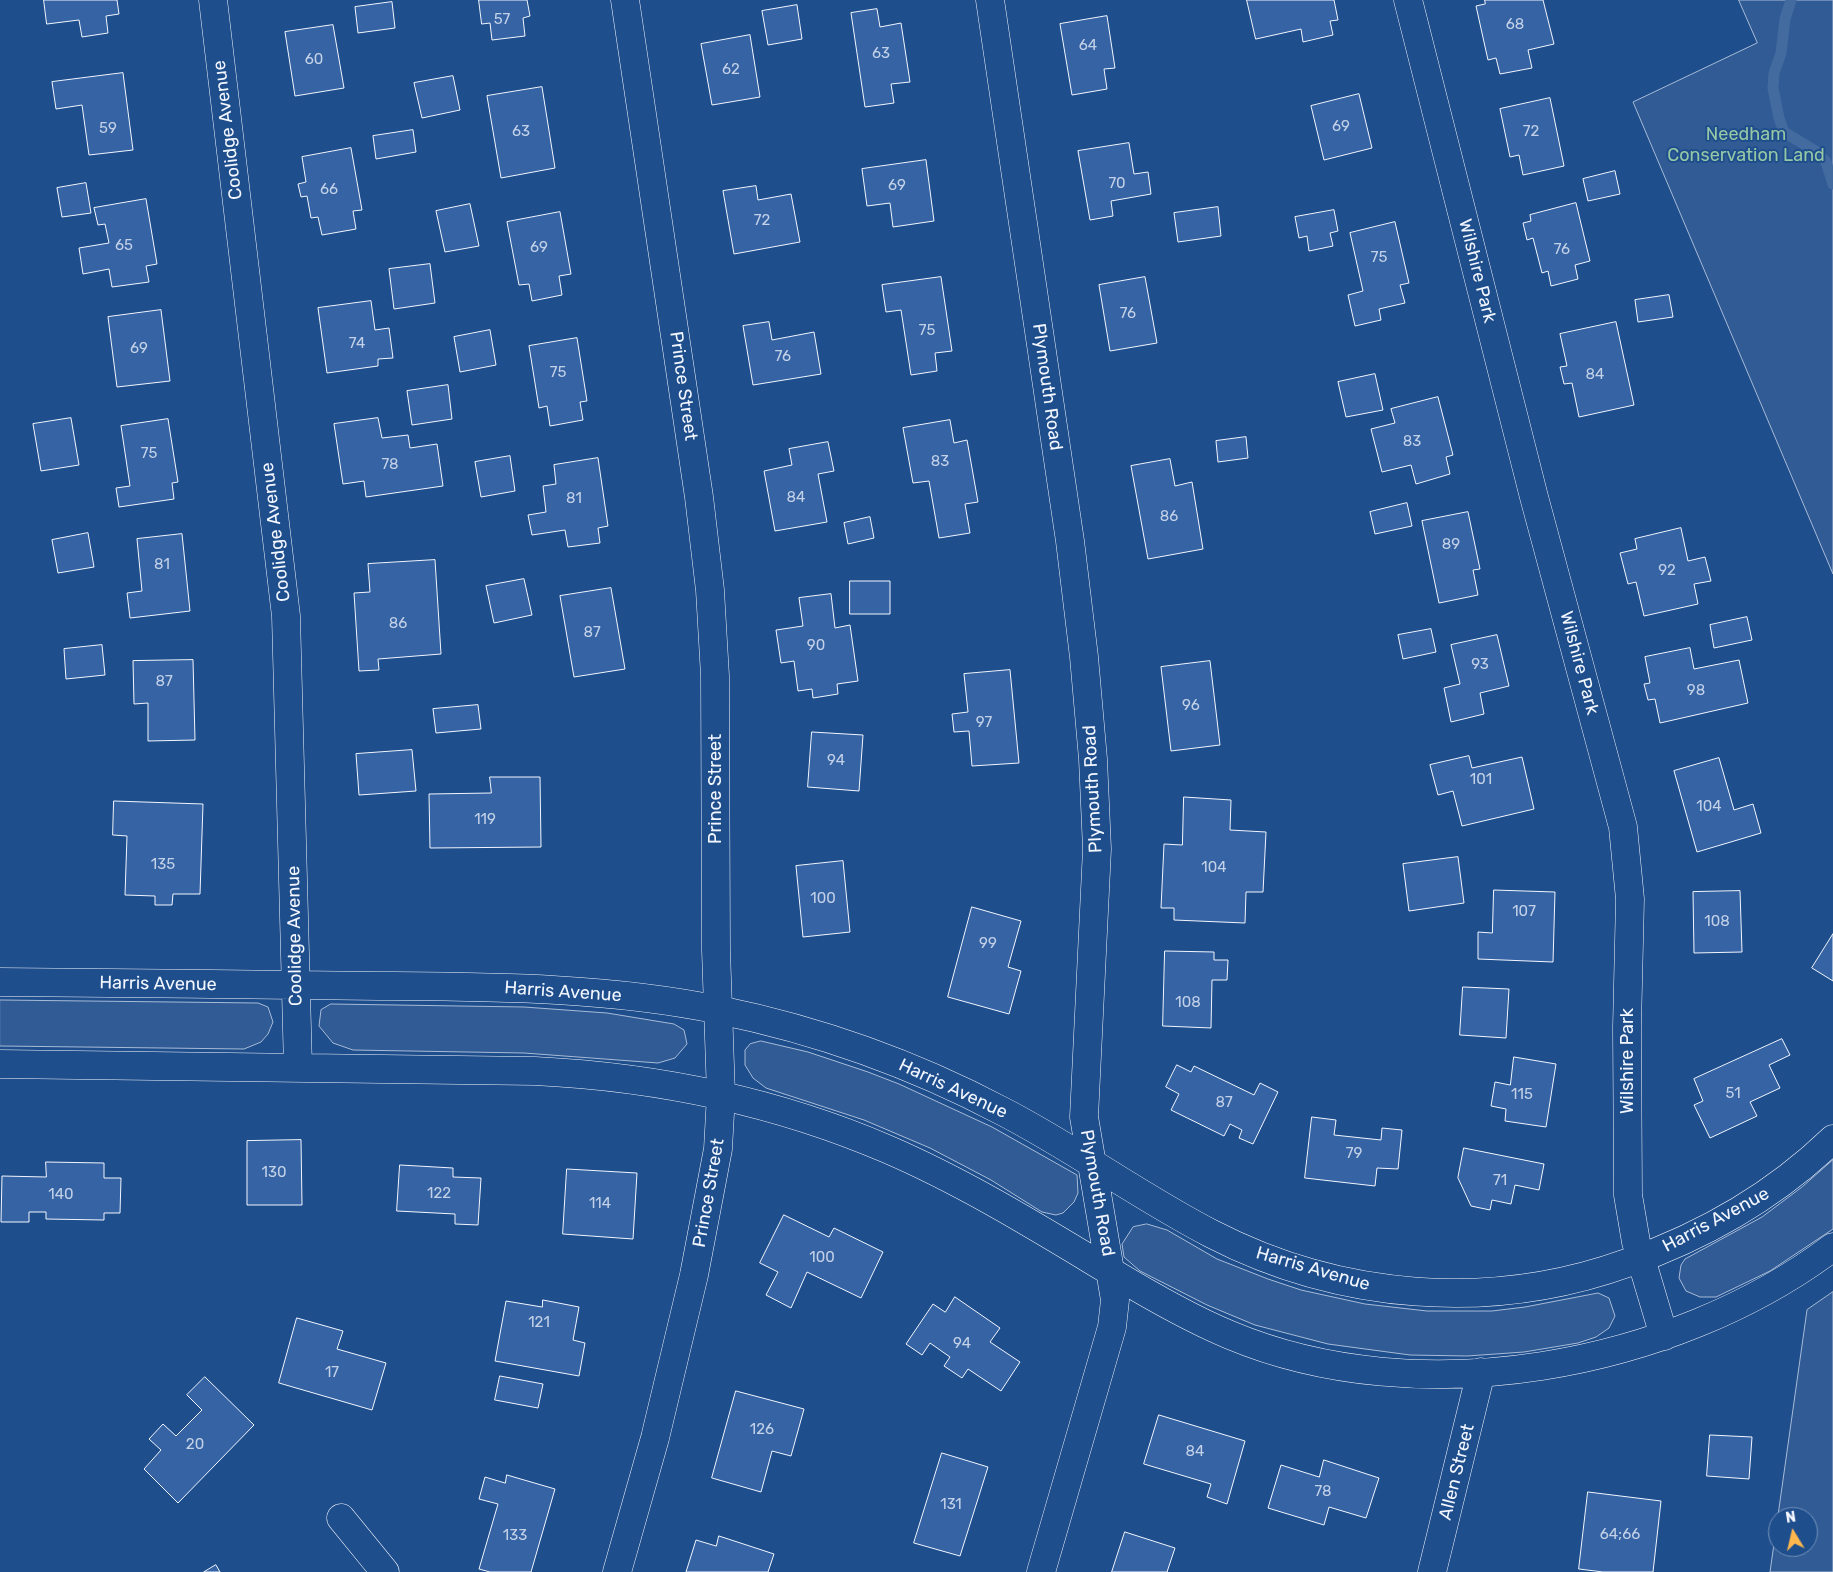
<!DOCTYPE html>
<html>
<head>
<meta charset="utf-8">
<style>
	body { margin:0 }
	#map { position:relative; width:1833px; height:1572px; overflow:hidden; background:#1f4e8c; font-family:Rubik,sans-serif }
	canvas { display:block }
	.north { position:absolute; left:1768px; top:1507px; width:50px; height:50px; box-sizing:border-box; background:#1f4e8c; border:1px solid #7391ba; border-radius:50%; rotate:351deg; font-size:14px; font-weight:700; line-height:20px; text-align:center; color:#f2f6ff }
	.north::after { content:''; display:block; margin:auto; width:18px; height:22px; background:#ffb74d; clip-path:polygon(50% 0,100% 100%,50% 72%,0 100%) }
</style>
</head>
<body>
<div id="map">
<canvas width="1833" height="1572"></canvas>
<div class="north">N</div>
</div>
<script>
const ctx = document.querySelector('canvas').getContext('2d');
ctx.lineJoin = 'round';
function paint(path, color) {
  ctx.fillStyle = color;
  ctx.fill(path, 'evenodd');
}
function stroke(path, color, width, dash) {
  ctx.strokeStyle = color;
  ctx.lineWidth = width;
  ctx.lineCap = dash ? 'butt' : 'round';
  ctx.setLineDash(dash || []);
  ctx.stroke(path);
}
function write(font, color, halo, rows, align = 'center') {
  ctx.font = font + ' Rubik,sans-serif';
  ctx.lineWidth = 4;
  ctx.setLineDash([]);
  ctx.textBaseline = 'middle';
  ctx.strokeStyle = halo;
  ctx.fillStyle = color;
  for (const [text, x, y, turn = 0] of rows) {
    ctx.save();
    ctx.translate(x, y);
    ctx.rotate((+turn || 0) * Math.PI / 180);
    ctx.textAlign = isNaN(turn) ? turn : align;
    if (halo) ctx.strokeText(text, 0, 0);
    ctx.fillText(text, 0, 0);
    ctx.restore();
  }
}
const built = new Path2D(`
	M1739 0H1833V574L1633 102 1757 43Z
	M0 1000 258 1003 268 1007 273 1022 268 1034 261 1042 244 1049 0 1046Z
	M331 1004 524 1007 607 1013 674 1024 684 1030 687 1044 675 1058 658 1063 524 1053 353 1050 333 1043 319 1026 321 1010Z
	M761 1041 808 1052 868 1072 899 1084 992 1127 1077 1175 1078 1193 1074 1202 1063 1213 1056 1215 1042 1212 991 1180 930 1148 864 1120 766 1088 753 1078 745 1065V1050L750 1044Z
	M1833 1160V1229L1770 1271 1716 1297H1700L1686 1291 1679 1278 1681 1265 1685 1259 1762 1217 1802 1187Z
	M1147 1224 1167 1230 1217 1259 1268 1279 1301 1290 1365 1304 1427 1311H1492L1525 1307 1598 1293 1609 1298 1615 1316 1609 1328 1596 1337 1578 1343 1524 1352 1467 1356 1410 1355 1328 1344 1255 1325 1207 1305 1140 1271 1124 1257 1122 1244 1133 1227Z
	M1833 1292V1572H1770L1807 1310ZM1778 1517H1808V1547H1778Z`);
paint(built, '#305b95');
stroke(built, '#a8bbd7', 1);
stroke(new Path2D(`
	M1791 0 1785 19 1781 53 1774 73 1773 88 1779 118 1784 132 1817 152 1826 162 1833 184`), '#446ba0', 11);
const building = new Path2D(`
	M44 0H117L119 14 106 16 108 33 82 37 79 20 47 24Z
	M479 0H527L530 16 523 18 525 36 492 40 490 23 482 24Z
	M1247 0H1334L1338 20 1330 21 1333 35 1303 42 1301 29 1256 39Z
	M1485 0H1543L1554 44 1528 50 1532 68 1500 74 1496 58 1488 60 1476 6 1485 4Z
	M392 2 395 28 358 33 355 7Z
	M797 5 802 39 768 45 762 11Z
	M877 9 880 27 901 23 910 82 891 84 894 103 865 107 851 13Z
	M1107 16 1115 68 1104 69 1107 89 1072 95 1060 24Z
	M333 25 344 88 295 96 285 32Z
	M750 35 760 97 712 105 701 44Z
	M123 73 133 150 89 155 82 105 56 109 52 82Z
	M453 76 460 110 422 118 414 83Z
	M542 87 555 168 501 178 487 96Z
	M1359 94 1372 148 1324 160 1311 106Z
	M1550 98 1564 166 1523 175 1519 155 1510 157 1500 109Z
	M413 130 416 152 376 159 373 136Z
	M1129 143 1134 174 1148 172 1151 194 1111 201 1113 216 1090 220 1078 151Z
	M351 148 362 210 353 211 356 229 322 235 318 217 311 218 307 196 301 197 298 184 306 182 302 157Z
	M926 160 934 221 893 227 890 203 867 206 862 169Z
	M1615 171 1620 194 1588 201 1583 179Z
	M86 183 91 213 62 217 57 188Z
	M756 186 758 200 791 194 800 242 734 254 723 191Z
	M146 199 157 264 146 266 149 282 112 287 109 269 83 274 79 248 109 243 105 224 98 225 94 208Z
	M1576 203 1590 261 1575 265 1578 279 1551 286 1548 271 1542 273 1533 238 1527 240 1523 223 1531 221 1530 215Z
	M470 204 479 246 445 252 436 211Z
	M1218 207 1221 236 1178 242 1174 213Z
	M1334 210 1338 231 1330 233 1333 246 1309 251 1307 236 1299 238 1295 217Z
	M560 212 571 274 559 276 562 295 532 301 529 284 519 285 507 222Z
	M1395 222 1409 283 1400 285 1405 303 1379 309 1381 320 1355 326 1348 295 1363 291 1350 233Z
	M430 264 435 303 394 309 389 269Z
	M941 277 952 351 935 353 937 371 911 375 901 310 886 312 882 285Z
	M1145 277 1157 343 1110 351 1099 285Z
	M1669 295 1673 317 1638 322 1635 300Z
	M371 301 375 330 389 328 393 358 378 359V366L327 373 318 308Z
	M161 310 170 381 117 387 108 317Z
	M769 322 772 340 814 332 821 374 753 385 743 326Z
	M1616 322 1634 405 1579 417 1572 383 1564 384 1560 367 1567 366 1560 334Z
	M490 330 496 365 460 372 454 337Z
	M577 338 587 401 580 402 583 420 550 426 547 406 539 408 529 346Z
	M1375 374 1383 410 1346 417 1338 382Z
	M448 385 452 419 412 425 407 391Z
	M1438 397 1453 455 1446 457 1450 474 1416 484 1411 465 1382 472 1371 429 1395 423 1391 409Z
	M71 418 79 465 41 471 33 424Z
	M378 418 382 438 408 435 410 448 437 444 443 486 366 497 364 481 343 484 334 424Z
	M168 419 178 482 172 483 174 499 119 507 116 488 130 486 121 426Z
	M950 420 954 443 967 440 978 502 965 504 970 533 939 538 929 481 913 483 903 428Z
	M1246 437 1248 458 1218 462 1216 441Z
	M828 442 834 471 818 474 827 522 775 531 764 471 792 465 789 449Z
	M510 456 515 491 481 497 475 462Z
	M598 458 608 526 598 528 600 543 568 547 565 530 532 535 528 515 546 512 543 486 556 484 554 465Z
	M1170 459 1175 486 1192 482 1203 549 1148 559 1131 466Z
	M1407 503 1412 526 1375 534 1370 512Z
	M1468 512 1480 569 1473 570 1478 595 1439 603 1422 521Z
	M870 517 874 538 848 544 844 523Z
	M1681 528 1688 561 1705 557 1711 581 1694 584 1698 604 1644 616 1636 582 1628 584 1620 553 1637 549 1635 539Z
	M88 533 94 567 58 573 52 540Z
	M182 534 190 611 130 618 127 593 142 591 137 539Z
	M435 560 441 654 378 659 379 670 359 671 354 593 370 592 368 564Z
	M524 579 532 615 494 623 486 586Z
	M850 581H890V614H850Z
	M611 588 625 669 574 677 560 596Z
	M831 594 835 628 850 625 858 681 837 684 838 694 813 698 812 689 798 691 794 661 781 663 776 630 803 626 799 598Z
	M1747 617 1752 640 1714 648 1710 625Z
	M1431 629 1436 652 1403 659 1398 635Z
	M1497 635 1509 686 1480 693 1484 714 1451 722 1444 688 1460 684 1451 645Z
	M102 645 105 675 66 679 64 649Z
	M1690 648 1694 669 1739 660 1748 703 1660 723 1655 699 1648 700 1644 684 1650 683 1645 657Z
	M193 660 195 740 148 741V703L134 704 133 661Z
	M1210 661 1220 745 1171 751 1161 667Z
	M1010 670 1019 763 972 766 969 731 954 732 952 714 968 712 964 674Z
	M478 705 481 729 436 733 433 709Z
	M812 732 863 735 859 791 808 787Z
	M412 750 416 791 359 795 356 754Z
	M1469 756 1472 768 1522 757 1534 809 1462 826 1453 791 1438 795 1430 765Z
	M1719 758 1734 810 1753 804 1761 833 1697 852 1674 771Z
	M490 777H540L541 847 430 848 429 794 491 793Z
	M1184 797 1231 800 1230 830 1266 832 1263 892H1246L1245 923 1174 920V908H1161L1164 844 1182 845Z
	M114 801 203 804 200 894H173L172 905H155V896L125 895 127 836 113 835Z
	M1458 857 1464 903 1409 911 1403 864Z
	M843 861 850 932 803 937 796 866Z
	M1494 890 1555 892 1553 962 1478 959V932L1492 933Z
	M1740 891 1742 952 1694 953 1693 892Z
	M972 907 1021 921 1008 967 1021 971 1009 1014 948 997Z
	M1833 934V981L1812 968Z
	M1165 951 1214 952V960H1228L1227 980H1212L1211 1028 1163 1026Z
	M1463 987 1509 989 1506 1038 1460 1035Z
	M1782 1039 1790 1055 1769 1065 1780 1088 1750 1102 1757 1116 1710 1138 1694 1105 1703 1101 1694 1079Z
	M1514 1057 1556 1064 1546 1127 1505 1121 1506 1109 1491 1106 1495 1082 1510 1085Z
	M1177 1065 1191 1072 1194 1066 1254 1095 1260 1083 1278 1092 1253 1144 1239 1138 1242 1130 1230 1124 1224 1136 1171 1110 1179 1094 1166 1087Z
	M1312 1117 1336 1120 1334 1135 1381 1140 1382 1128 1402 1130 1398 1169 1377 1168 1375 1186 1305 1178Z
	M301 1140 302 1205H247V1141Z
	M1464 1148 1544 1164 1539 1190 1515 1185 1511 1204 1492 1200 1490 1210 1471 1206 1458 1178Z
	M46 1162 104 1163V1178H121L120 1213H104V1220L46 1219V1212H29V1222H1L2 1176 46 1177Z
	M400 1165 453 1168V1177L481 1178 478 1225 455 1224V1214L397 1211Z
	M567 1169 637 1173 633 1239 563 1234Z
	M784 1215 829 1237 834 1228 883 1252 861 1298 807 1272 791 1308 766 1295 778 1272 760 1263Z
	M955 1297 1000 1328 990 1342 1020 1362 1001 1391 968 1369 962 1378 944 1366 950 1357 930 1343 922 1355 906 1344 933 1304 945 1312Z
	M543 1300 579 1307 573 1340 585 1343 579 1376 495 1361 506 1301 542 1307Z
	M297 1318 343 1331 337 1349 386 1363 372 1410 279 1383Z
	M500 1376 543 1384 538 1408 495 1400Z
	M205 1377 254 1425 178 1503 144 1469 161 1450 149 1439 163 1424 176 1436 202 1410 187 1395Z
	M736 1391 804 1409 791 1456 772 1451 761 1492 712 1478Z
	M1159 1415 1245 1441 1227 1504 1207 1497 1211 1484 1144 1464Z
	M1710 1435 1752 1437 1749 1479 1707 1476Z
	M942 1453 988 1467 960 1556 914 1543Z
	M1324 1460 1379 1478 1366 1518 1329 1507 1324 1525 1268 1508 1281 1465 1319 1477Z
	M507 1475 555 1489 531 1572H490L479 1569 498 1504 479 1499 485 1477 505 1483Z
	M1588 1492 1661 1501 1653 1572H1603L1579 1569Z
	M1125 1532 1175 1548 1167 1572H1112Z
	M719 1536 774 1554 768 1572H686L696 1540 716 1546Z
	M216 1565 220 1572H204Z`);
paint(building, '#3563a3');
stroke(building, '#f2f6ff', 1);
const minor = new Path2D(`
	M213 0 286 616 298 1067
	M990 0 1070 541 1084 657 1093 759 1097 849 1084 1117 1115 1300 1112 1327 1041 1572
	M1408 0 1534 497 1623 827 1630 899 1627 1027 1628 1195 1636 1242 1664 1336
	M0 982C126 983 253 984 379 986 493 987 607 987 719 1010 817 1030 913 1064 1002 1111 1074 1148 1140 1197 1212 1234 1340 1300 1491 1312 1627 1263 1704 1236 1774 1196 1833 1139
	M0 1064 535 1071C657 1077 775 1101 887 1149 966 1183 1040 1229 1113 1273 1151 1296 1189 1318 1230 1335 1418 1414 1673 1368 1833 1247
	M341 1518 385 1572
	M617 1572 655 1438 694 1275 718 1149 721 1095 716 950 715 676 710 590 699 497 625 0
	M1432 1572 1481 1372`);
stroke(minor, '#f2f6ff', 29);
stroke(minor, '#1f4e8c', 28);
write('15px', '#c3d1e8', null, [
	["57",502,20],
	["68",1515,25],
	["64",1088,46],
	["63",881,54],
	["60",314,60],
	["62",731,70],
	["69",1341,127],
	["59",108,129],
	["63",521,132],
	["72",1531,132],
	["70",1117,184],
	["69",897,186],
	["66",329,190],
	["72",762,221],
	["65",124,246],
	["69",539,248],
	["76",1562,250],
	["75",1379,258],
	["76",1128,314],
	["75",927,331],
	["74",357,344],
	["69",139,349],
	["76",783,357],
	["75",558,373],
	["84",1595,375],
	["83",1412,442],
	["75",149,454],
	["83",940,462],
	["78",390,465],
	["84",796,498],
	["81",574,499],
	["86",1169,517],
	["89",1451,545],
	["81",162,565],
	["92",1667,571],
	["86",398,624],
	["87",592,633],
	["90",816,646],
	["93",1480,665],
	["87",164,682],
	["98",1696,691],
	["96",1191,706],
	["97",984,723],
	["94",836,761],
	["101",1481,780],
	["104",1709,807],
	["119",485,820],
	["135",163,865],
	["104",1214,868],
	["100",823,899],
	["107",1524,912],
	["108",1717,922],
	["99",988,944],
	["108",1188,1003],
	["51",1733,1094],
	["115",1522,1095],
	["87",1224,1103],
	["79",1354,1154],
	["130",274,1173],
	["71",1500,1181],
	["122",439,1194],
	["140",61,1195],
	["114",600,1204],
	["100",822,1258],
	["121",539,1323],
	["94",962,1344],
	["17",332,1373],
	["126",762,1430],
	["20",195,1445],
	["84",1195,1452],
	["78",1323,1492],
	["131",951,1505],
	["64;66",1620,1535],
	["133",515,1536]
]);
write('18px', '#f2f6ff', '#1f4e8c', [
	["Coolidge Avenue",228,130,-97],
	["Wilshire Park",1477,271,76],
	["Prince Street",683,386,82],
	["Plymouth Road",1047,387,82],
	["Coolidge Avenue",276,532,-97],
	["Wilshire Park",1579,663,75],
	["Prince Street",716,789,-90],
	["Plymouth Road",1093,789,-93],
	["Coolidge Avenue",295,936,-91],
	["Harris Avenue",158,984,1],
	["Harris Avenue",563,992,4],
	["Wilshire Park",1628,1061,-90],
	["Harris Avenue",953,1089,25],
	["Prince Street",709,1193,-80],
	["Plymouth Road",1097,1193,80],
	["Harris Avenue",1716,1220,-28],
	["Harris Avenue",1313,1269,16],
	["Allen Street",1457,1472,-76]
]);
write('18px', '#97c8a6', '#1f4e8c', [
	["Needham",1746,135],
	["Conservation Land",1746,156]
]);
</script>
</body>
</html>
